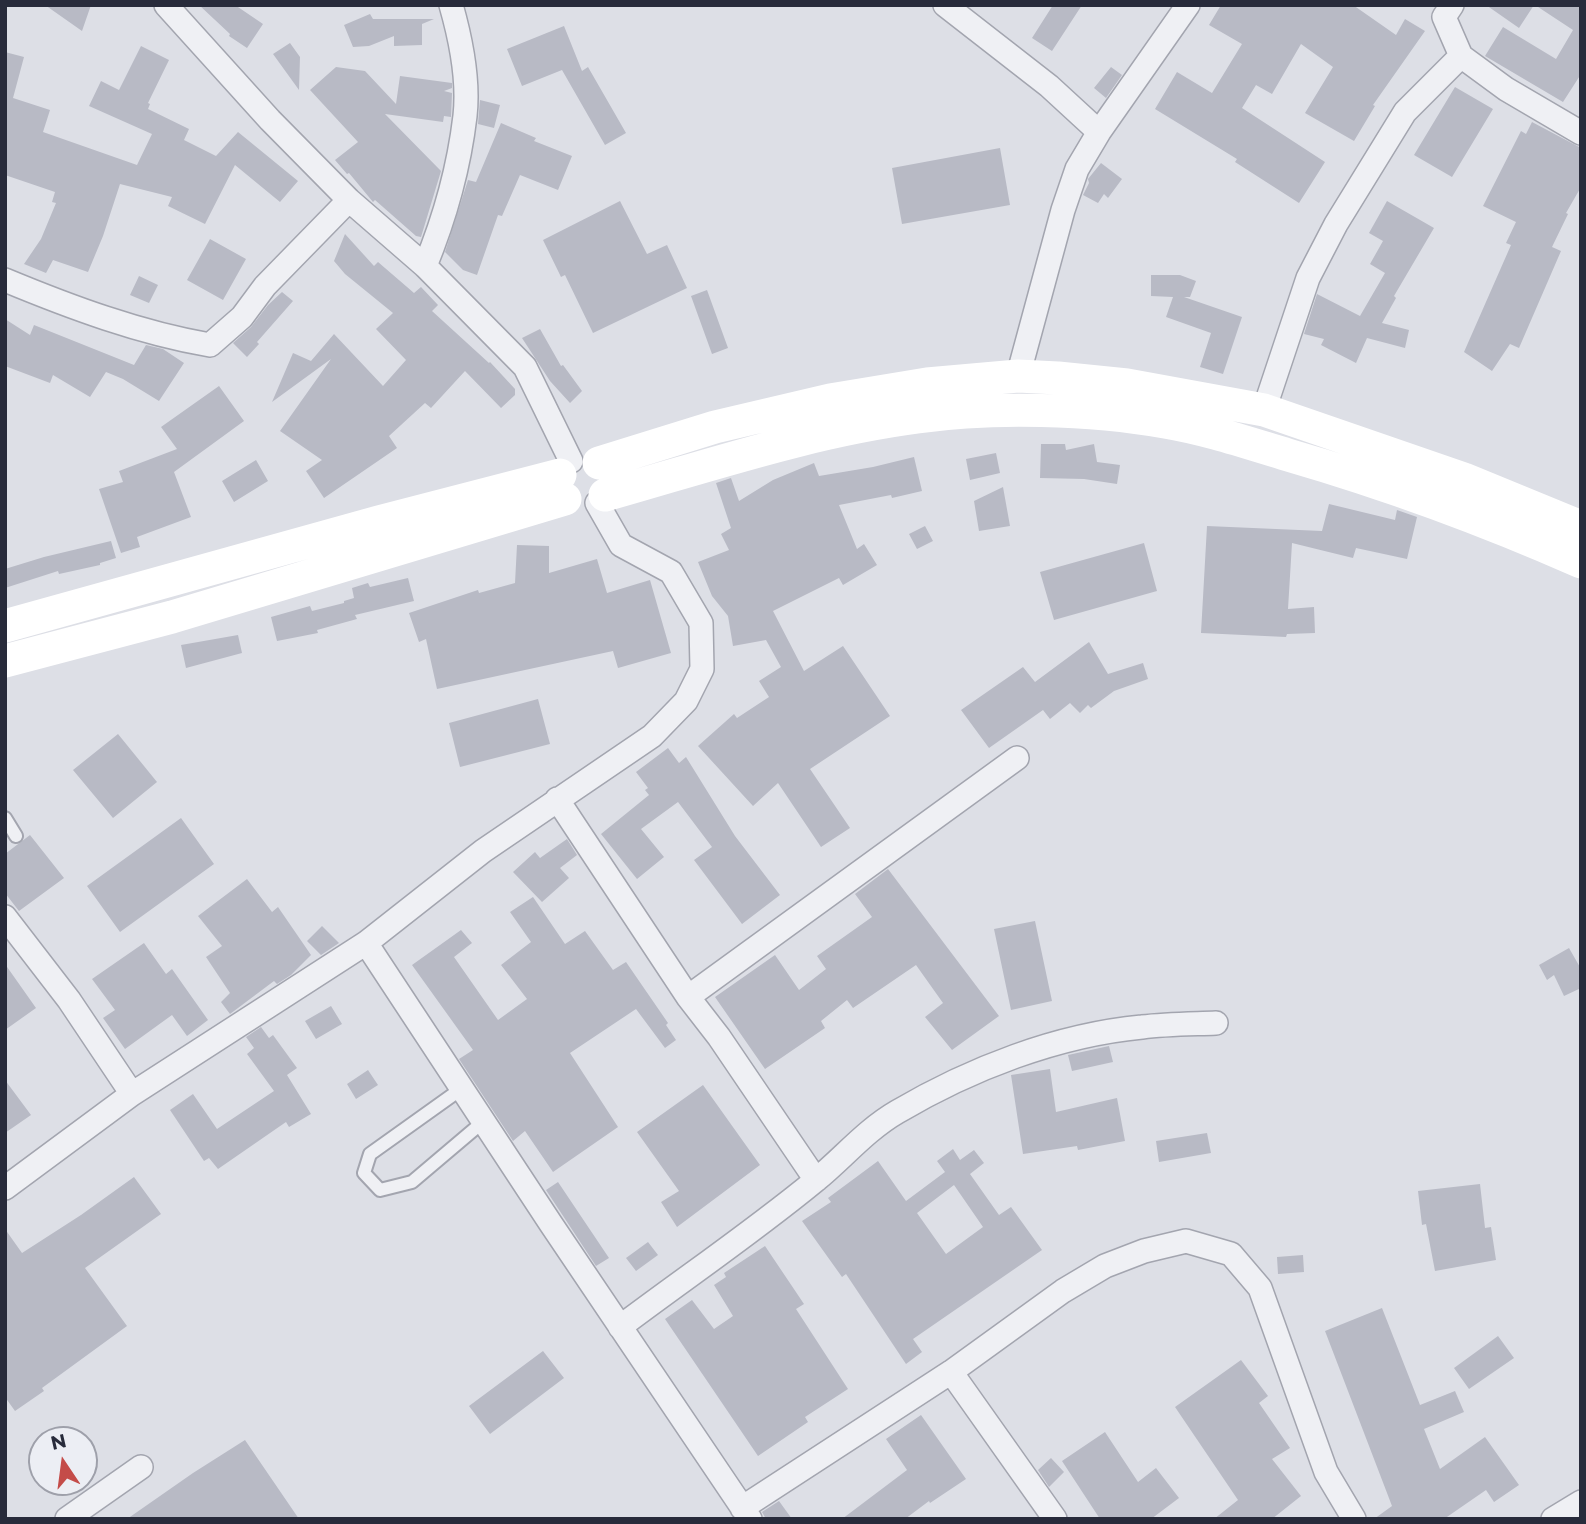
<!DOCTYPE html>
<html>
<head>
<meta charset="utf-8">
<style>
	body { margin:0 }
	#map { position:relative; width:1586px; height:1524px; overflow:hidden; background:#dddfe6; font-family:Montserrat,sans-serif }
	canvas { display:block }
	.frame { position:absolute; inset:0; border:7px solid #282b3b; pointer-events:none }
	.north { position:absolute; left:28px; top:1426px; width:70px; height:70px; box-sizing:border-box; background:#eceef4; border:2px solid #9ea0aa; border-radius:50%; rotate:347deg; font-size:19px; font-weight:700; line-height:28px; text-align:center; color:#282b3b }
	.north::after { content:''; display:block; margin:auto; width:24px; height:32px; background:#c44c49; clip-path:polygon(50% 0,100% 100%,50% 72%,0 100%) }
</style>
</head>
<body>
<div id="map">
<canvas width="1586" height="1524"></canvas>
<div class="frame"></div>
<div class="north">N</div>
</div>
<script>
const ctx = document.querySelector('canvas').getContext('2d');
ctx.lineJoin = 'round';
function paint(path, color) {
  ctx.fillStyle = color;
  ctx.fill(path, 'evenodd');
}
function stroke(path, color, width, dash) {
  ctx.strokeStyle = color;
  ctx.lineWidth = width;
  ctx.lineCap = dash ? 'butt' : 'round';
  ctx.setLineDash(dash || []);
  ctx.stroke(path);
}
paint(new Path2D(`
	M45 5H91L82 31Z
	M199 5H235L263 24 247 48 229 36 230 34Z
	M1053 5H1082L1052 51 1032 38Z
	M1221 5H1353L1396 35 1405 19 1425 31 1373 105 1375 106 1354 141 1305 113 1333 67 1301 44 1272 94 1256 85 1242 108 1325 162 1299 203 1235 162 1237 159 1155 109 1177 72 1212 93 1242 44 1209 25Z
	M1486 5H1534L1519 28Z
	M1535 5H1581V74L1563 102 1485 56 1503 27 1556 59 1573 30Z
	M370 14 373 19H434L422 24V45L394 46V36L369 46 353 47 344 25Z
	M564 26 582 71 588 67 626 133 605 145 562 70 522 86 507 49Z
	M290 43 300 57 299 90 273 54Z
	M141 46 169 60 148 103 150 104 148 109 189 129 184 140 216 156 238 132 298 181 280 202 235 165 205 224 168 206 172 197 120 184 103 236 88 272 53 260 46 273 24 264 41 239 56 203 52 202 55 192 5 175V52L24 57 13 98 50 110 43 132 137 165 152 134 89 106 101 81 119 90Z
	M336 67 365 71 396 104 400 76 452 83V88L444 91 452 93 451 117 444 116 443 122 385 114 441 171 421 237 416 236 375 200 373 202 349 173 347 174 335 160 358 142 310 90Z
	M1111 67 1122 75 1106 98 1094 88Z
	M1455 87 1493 109 1452 177 1414 155Z
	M480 100 500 105 494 128 478 124Z
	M1532 122 1581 148V187L1566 213 1568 214 1552 247 1561 251 1519 348 1510 344 1492 371 1464 352 1511 245 1506 243 1516 222 1483 206 1521 131 1526 134Z
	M501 123 536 138 534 141 572 156 558 190 520 175 502 216 498 215 477 275 463 270 445 252 468 180 476 182Z
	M1000 148 1010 205 902 224 892 168Z
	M1101 163 1122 179 1108 198 1104 194 1098 203 1083 195 1089 183 1088 179Z
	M620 201 647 254 667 245 687 288 593 333 565 275 561 277 543 240Z
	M1387 201 1434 228 1394 296 1396 298 1382 323 1409 330 1405 348 1367 338 1356 363 1321 345 1324 339 1304 334 1317 294 1360 316 1385 273 1370 264 1383 241 1369 233Z
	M345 234 374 266 378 262 414 293 421 287 438 305 432 311 489 363 490 362 515 389V395L501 408 465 371 431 408 425 403 389 436 397 448 324 498 306 471 322 460 280 431 331 359 272 402 293 353 311 361 334 334 383 386 406 360 376 329 393 313 345 274 334 261Z
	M210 239 246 259 223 300 187 280Z
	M1151 275H1180L1196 281 1190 297H1184L1242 317 1223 374 1200 367 1211 333 1166 317 1173 297 1151 296Z
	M139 276 158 285 149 303 130 295Z
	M707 290 728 348 712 354 691 296Z
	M282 292 293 301 257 342 259 344 247 357 233 343 251 327 268 305Z
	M5 319 30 335 34 325 134 365 146 345 163 349 184 363 159 401 123 379 106 372 90 397 53 375 50 383 5 366Z
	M540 329 561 366 563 365 582 391 570 403 550 381 522 338Z
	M219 386 244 421 174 472 191 517 137 537 140 547 121 553 99 489 123 482 119 471 177 449 161 427Z
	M1041 444H1065L1066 450 1094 444 1097 462 1120 465 1117 484 1084 479 1040 478Z
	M996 453 1000 473 970 480 966 459Z
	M914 457 922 491 892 498 891 495 839 505 857 549 864 544 877 565 843 585 839 578 773 611 804 671 843 646 890 716 810 769 850 828 821 847 778 783 753 806 698 746 734 714 737 718 769 697 759 681 781 667 766 640 733 646 728 616 712 596 698 562 729 550 721 534 731 528 716 483 731 478 739 501 773 480 814 463 819 476 873 467Z
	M256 460 268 481 234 502 222 481Z
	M1003 487 1010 526 979 531 974 501Z
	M1329 504 1395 520 1397 510 1417 517 1407 559 1356 548 1353 558 1292 543 1288 609 1314 607 1315 633 1287 634 1286 637 1201 633 1207 526 1322 531Z
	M925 526 933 541 917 549 909 534Z
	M111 541 116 558 100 563V565L59 574 58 571 5 588V569L44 557Z
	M1144 543 1157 591 1054 620 1040 572Z
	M517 545 549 546V573L597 559 607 593 650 580 671 653 618 668 613 651 437 689 426 639 419 642 409 613 478 590 479 593 515 583Z
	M408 578 414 601 355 615 357 619 317 630 318 633 277 641 271 617 310 606 312 611 344 603V601L354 598 352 588 368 583 370 587Z
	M238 635 242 653 186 668 181 645Z
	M1089 642 1108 674 1143 663 1148 679 1114 691 1091 708 1088 705 1080 713 1070 703 1050 719 1043 710 989 748 961 710 1023 667 1035 682Z
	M538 699 550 744 460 767 449 723Z
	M118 734 157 782 113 818 73 770Z
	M668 748 679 763 686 757 735 836 780 895 742 924 694 860 712 847 678 802 641 829 664 857 637 879 601 834 649 795 645 790 648 788 636 772Z
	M181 818 214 864 120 932 87 886Z
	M30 835 64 878 19 911 5 893V854Z
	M567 839 577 855 560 868 569 878 542 902 513 872 535 852 540 858Z
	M888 869 999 1016 952 1050 925 1017 943 1003 916 965 853 1008 847 1000 821 1021 825 1028 765 1069 715 997 775 955 799 990 826 969 817 956 872 917 855 894Z
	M247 879 272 912 278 907 311 955 291 975 277 984 274 981 230 1014 221 1002 230 993 206 957 222 946 198 916Z
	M533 897 565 944 585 931 613 970 626 962 668 1023 666 1025 676 1040 665 1048 636 1009 570 1053 618 1127 553 1172 525 1131 513 1141 459 1059 473 1050 412 965 461 930 472 943 454 957 498 1020 527 999 501 965 531 942 510 912Z
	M1035 921 1052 1001 1011 1010 994 929Z
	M322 926 339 943 321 955 307 941Z
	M144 943 166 974 172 969 208 1020 187 1036 172 1015 125 1049 103 1018 115 1010 92 979Z
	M1569 948 1581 969V988L1564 996 1554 975 1547 980 1539 965Z
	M5 964 36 1008 5 1030Z
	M331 1006 342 1024 316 1039 305 1021Z
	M261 1027 269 1038 273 1035 297 1068 287 1075 311 1114 289 1127 286 1122 218 1169 209 1158 204 1161 170 1110 193 1094 217 1129 274 1091 247 1054 254 1048 246 1037Z
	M1109 1046 1113 1062 1072 1071 1068 1055Z
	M1050 1069 1056 1112 1117 1098 1125 1141 1078 1150 1077 1146 1023 1154 1011 1075Z
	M368 1070 378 1085 356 1099 347 1084Z
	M5 1080 31 1115 5 1133Z
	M703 1085 760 1165 677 1227 661 1202 679 1191 637 1132Z
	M1207 1133 1211 1153 1159 1162 1156 1141Z
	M953 1149 960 1160 974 1150 984 1163 970 1174 999 1215 1011 1207 1042 1250 913 1339 922 1352 906 1364 846 1274 842 1277 802 1221 831 1202 828 1198 878 1161 906 1201 945 1172 937 1161ZM954 1185 983 1227 946 1254 917 1213Z
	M134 1177 161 1214 85 1268 127 1326 42 1388 44 1391 15 1411 5 1397V1229L22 1253 81 1215Z
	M558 1182 609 1258 596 1266 546 1190Z
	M1480 1184 1485 1228 1491 1227 1496 1260 1435 1271 1426 1224 1422 1225 1418 1191Z
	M648 1242 658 1255 636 1271 626 1258Z
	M765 1246 804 1304 796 1309 848 1389 805 1417 808 1422 758 1456 665 1319 692 1300 714 1329 733 1316 714 1285 726 1277 724 1273Z
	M1303 1255 1304 1272 1278 1274 1277 1257Z
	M1382 1308 1420 1405 1455 1391 1464 1412 1424 1429 1440 1469 1485 1437 1519 1485 1494 1502 1486 1490 1444 1519H1374L1392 1506 1325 1331Z
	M1498 1336 1514 1358 1469 1389 1454 1368Z
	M543 1351 564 1378 490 1434 469 1406Z
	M1241 1360 1268 1396 1259 1403 1290 1448 1272 1459 1301 1496 1272 1519H1214L1238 1500 1175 1407Z
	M921 1415 966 1479 930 1503 929 1501 905 1519H842L907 1470 886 1439Z
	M1105 1432 1138 1482 1156 1468 1179 1498 1151 1519H1100L1062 1461Z
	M245 1440 299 1519H127L193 1473Z
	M1051 1458 1064 1472 1049 1487 1038 1470Z
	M779 1501 792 1519H766L762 1512Z`), '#b8bac5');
const service = new Path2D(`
	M5 818 16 836
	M461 1089 370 1154 364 1173 380 1190 412 1182 484 1121`);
const minor = new Path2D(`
	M166 5 270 120 349 200 425 266 525 367 571 461
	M945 5 1049 86 1099 132
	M1461 56 1506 89 1581 133
	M425 266C444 220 459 167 465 116 469 80 461 40 451 5
	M5 280C70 307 140 333 210 345L242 317 265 286 349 200
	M1018 376 1063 210 1077 169 1099 132 1188 5
	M1264 410 1308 278 1336 224 1405 112 1461 56 1444 17 1452 5
	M557 799 688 997 719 1037 816 1180
	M5 917 69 1000 132 1094
	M366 943 551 1224 750 1519
	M688 997 1017 758
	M5 1188 132 1094 366 943 483 851 652 736 686 701 702 669 701 623 671 572 621 545 597 503
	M620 1327C685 1278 753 1232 816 1180 843 1158 866 1130 897 1112 970 1069 1057 1035 1142 1027 1166 1024 1191 1024 1216 1023
	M951 1372 1055 1519
	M742 1508 951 1372 1063 1291 1105 1266 1144 1251 1186 1241 1231 1254 1260 1288 1326 1472 1354 1519
	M67 1519 141 1467
	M1553 1519 1581 1502`);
stroke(service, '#a3a5af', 16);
stroke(minor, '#a3a5af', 26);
stroke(service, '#eff0f4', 12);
stroke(minor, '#eff0f4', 23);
stroke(new Path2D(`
	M599 463 715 427 830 400 927 384 1018 376 1058 378 1127 385 1264 410 1464 479 1581 527
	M605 495C708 466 811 431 918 417 991 406 1092 409 1165 422 1207 429 1248 443 1288 455 1388 484 1486 520 1581 562
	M5 626 379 522 560 475
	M5 661 172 617 565 499`), '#fff', 33);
</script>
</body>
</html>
